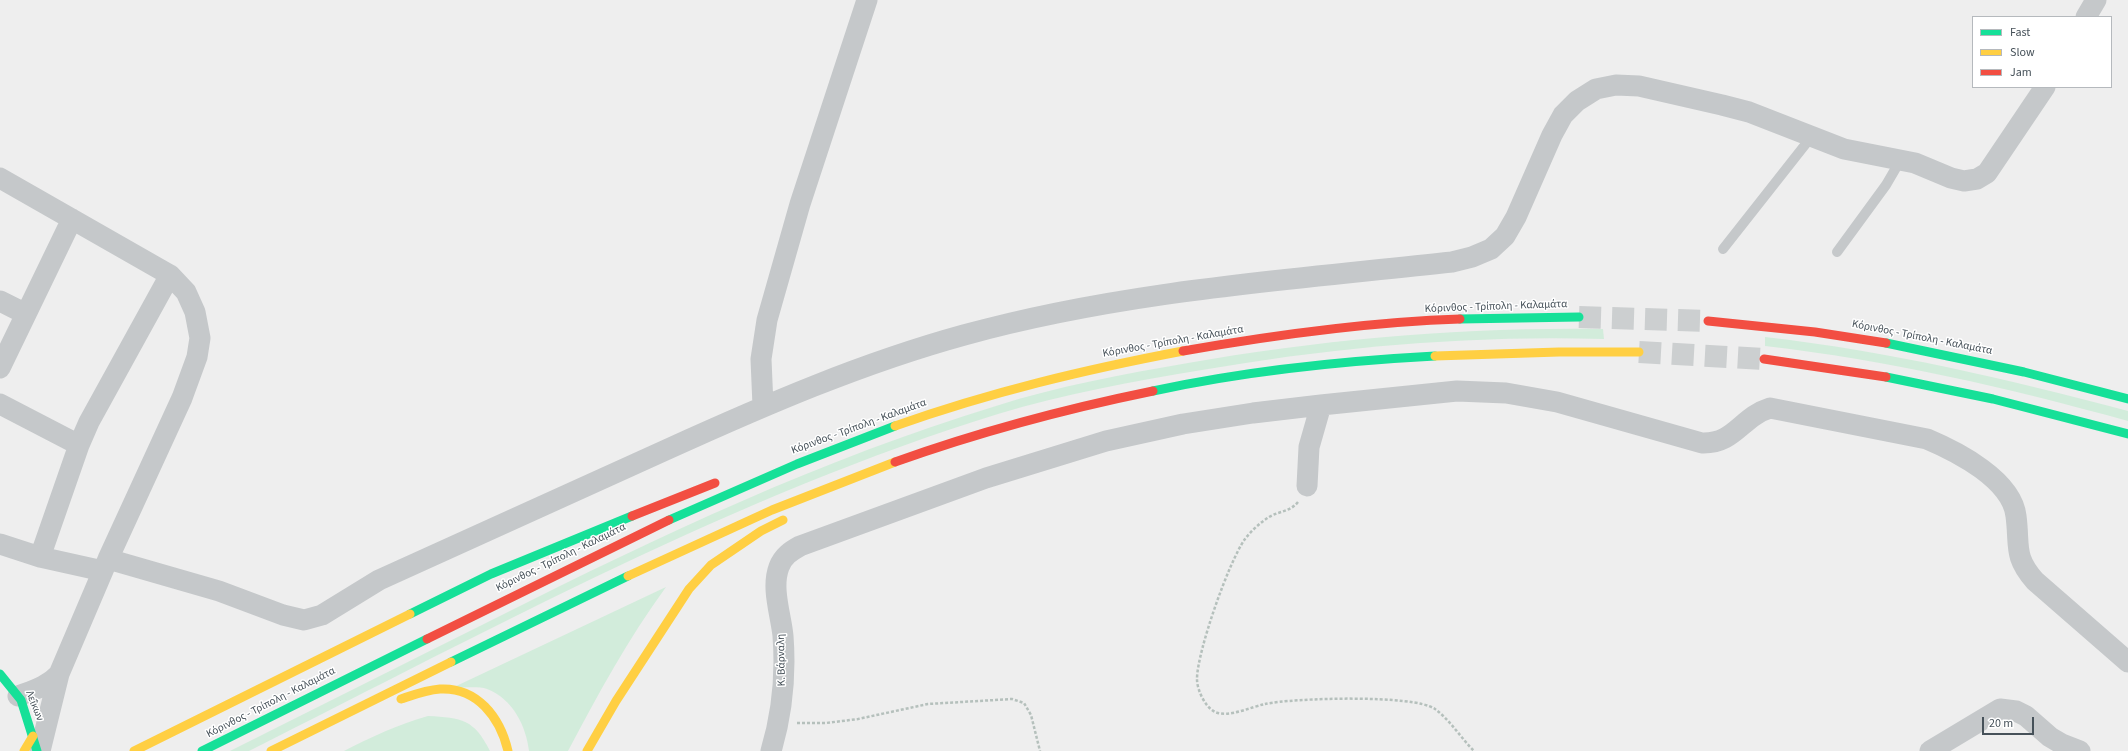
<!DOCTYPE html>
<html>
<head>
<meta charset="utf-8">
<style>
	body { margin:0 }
	#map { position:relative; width:2128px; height:751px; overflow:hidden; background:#eee; font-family:"Source Sans 3",sans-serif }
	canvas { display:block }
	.legend { position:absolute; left:1972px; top:16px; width:140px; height:72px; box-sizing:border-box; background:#fff; border:1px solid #b5b9bd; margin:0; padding:5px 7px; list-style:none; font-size:12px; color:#465159 }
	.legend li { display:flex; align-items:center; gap:8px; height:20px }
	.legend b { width:20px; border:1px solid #b5b9bd }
	.scale { position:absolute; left:1982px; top:717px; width:52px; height:18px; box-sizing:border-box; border:2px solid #465159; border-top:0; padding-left:5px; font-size:12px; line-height:14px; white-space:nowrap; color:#465159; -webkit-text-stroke:3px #fff; paint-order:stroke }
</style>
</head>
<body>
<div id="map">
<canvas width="2128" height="751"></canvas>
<ul class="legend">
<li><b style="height:5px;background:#16e098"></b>Fast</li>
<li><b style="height:5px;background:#ffcf43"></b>Slow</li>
<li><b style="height:5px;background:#f24e42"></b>Jam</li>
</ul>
<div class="scale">20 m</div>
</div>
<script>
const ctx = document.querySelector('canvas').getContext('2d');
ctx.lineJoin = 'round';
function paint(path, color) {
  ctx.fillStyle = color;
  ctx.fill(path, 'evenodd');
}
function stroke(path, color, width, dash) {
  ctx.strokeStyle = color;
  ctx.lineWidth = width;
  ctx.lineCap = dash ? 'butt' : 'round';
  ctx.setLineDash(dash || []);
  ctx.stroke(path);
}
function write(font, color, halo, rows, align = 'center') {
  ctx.font = font + ' "Source Sans 3",sans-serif';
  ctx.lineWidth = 3;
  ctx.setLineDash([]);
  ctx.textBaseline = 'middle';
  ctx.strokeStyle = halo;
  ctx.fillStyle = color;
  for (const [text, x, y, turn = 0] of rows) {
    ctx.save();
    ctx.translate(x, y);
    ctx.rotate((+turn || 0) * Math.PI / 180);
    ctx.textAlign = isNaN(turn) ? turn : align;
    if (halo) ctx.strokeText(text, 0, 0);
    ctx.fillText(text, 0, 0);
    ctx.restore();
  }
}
paint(new Path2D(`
	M1603 329 1604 339C1469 335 1335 347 1202 370 1134 381 1064 394 998 414 736 495 494 628 249 751H230C320 706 409 661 498 617 661 535 822 459 996 406 1058 386 1124 374 1188 363 1326 339 1463 327 1603 329Z
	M1765 337C1888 351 2008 379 2128 411V421C2009 388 1888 360 1765 346Z
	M666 587C628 639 598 694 568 751H529C526 726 513 699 487 689 478 686 462 688 452 688Z
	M428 716C462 718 474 719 490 751H344C371 737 399 724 428 716Z`), '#d2ecdb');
stroke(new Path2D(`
	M1579 317 1708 321
	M1639 352 1764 359`), '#cccfd0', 22, [22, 11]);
stroke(new Path2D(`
	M1298 502C1290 512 1279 511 1269 517 1261 522 1251 531 1245 539 1229 561 1197 652 1197 679 1197 690 1205 707 1215 712 1228 718 1251 707 1265 704 1293 698 1414 694 1435 709 1450 720 1461 738 1474 751
	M797 723H826L858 719 928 704 1012 699 1024 703 1031 715 1040 751`), '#b5c0bc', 2.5, [3, 2]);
stroke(new Path2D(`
	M1723 249 1812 136
	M1837 252 1886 185 1900 161`), '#c5c8ca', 10);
stroke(new Path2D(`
	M2086 17 2096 0
	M0 178 170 275 186 292 195 312 200 338 197 357 182 398 108 559 59 674 40 751
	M0 301 26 314
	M0 368 72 219
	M0 404 79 445
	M763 406 761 359 767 320 800 204 867 0
	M1307 486 1309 447 1321 405
	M0 544 40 557 103 571
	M40 557 79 445 89 422 170 275
	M108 559 219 591 283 615 304 620 322 615 379 580C475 536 571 492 668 449 765 405 862 363 964 335 1123 291 1288 280 1452 262L1472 257 1491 249 1505 236 1516 217 1552 135 1563 115 1577 101 1596 89 1616 85 1639 86 1722 105 1749 112 1844 149 1915 163 1951 178 1964 181 1977 179 1987 173 2045 87
	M18 696C34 690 48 686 59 674
	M771 751C782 714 786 675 783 636 781 615 771 588 779 567 783 556 791 551 800 546L986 478 1106 441 1183 424 1253 413 1321 405 1457 391 1506 393 1557 402 1702 443C1735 444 1741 417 1770 408L1927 439C1958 452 2012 480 2016 516 2020 546 2013 556 2035 581L2128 662
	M1930 751 2000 709 2016 711 2026 716 2050 737 2062 744 2080 751`), '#c5c8ca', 21);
stroke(new Path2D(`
	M1460 319 1579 317
	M1886 343 2024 372 2128 399
	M1886 377 1993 399 2128 434
	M1153 391C1245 371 1341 361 1435 356
	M669 520 797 464 895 426
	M410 614 491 574 632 516
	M451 662 628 576
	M0 674 21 700 37 751
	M202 751 427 639`), '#16e098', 9);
stroke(new Path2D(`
	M1435 356 1559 352H1639
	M895 426C991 392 1083 370 1183 351
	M628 576 772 510 895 462
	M401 699C413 695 426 690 440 689 477 687 500 717 508 751
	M24 751 33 736
	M134 751 410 614
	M271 751 451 662
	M587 751 616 701 689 589 711 565 761 531 783 520`), '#ffcf43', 9);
stroke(new Path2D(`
	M1708 321 1815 332 1886 343
	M1183 351C1274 335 1367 322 1460 319
	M1764 359 1886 377
	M895 462C979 432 1065 409 1153 391
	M632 516 715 483
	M427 639 669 520`), '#f24e42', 9);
write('11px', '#465159', '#fff', [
	["Κόρινθος - Τρίπολη - Καλαμάτα",1496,307,-2],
	["Κόρινθος - Τρίπολη - Καλαμάτα",1922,338,11],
	["Κόρινθος - Τρίπολη - Καλαμάτα",1173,342,-10],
	["Κόρινθος - Τρίπολη - Καλαμάτα",859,427,-20],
	["Κόρινθος - Τρίπολη - Καλαμάτα",561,558,-26],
	["Κ. Βάρναλη",782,660,-91],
	["Κόρινθος - Τρίπολη - Καλαμάτα",271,703,-27],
	["Λεΐκων",34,706,68]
]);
</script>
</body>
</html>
